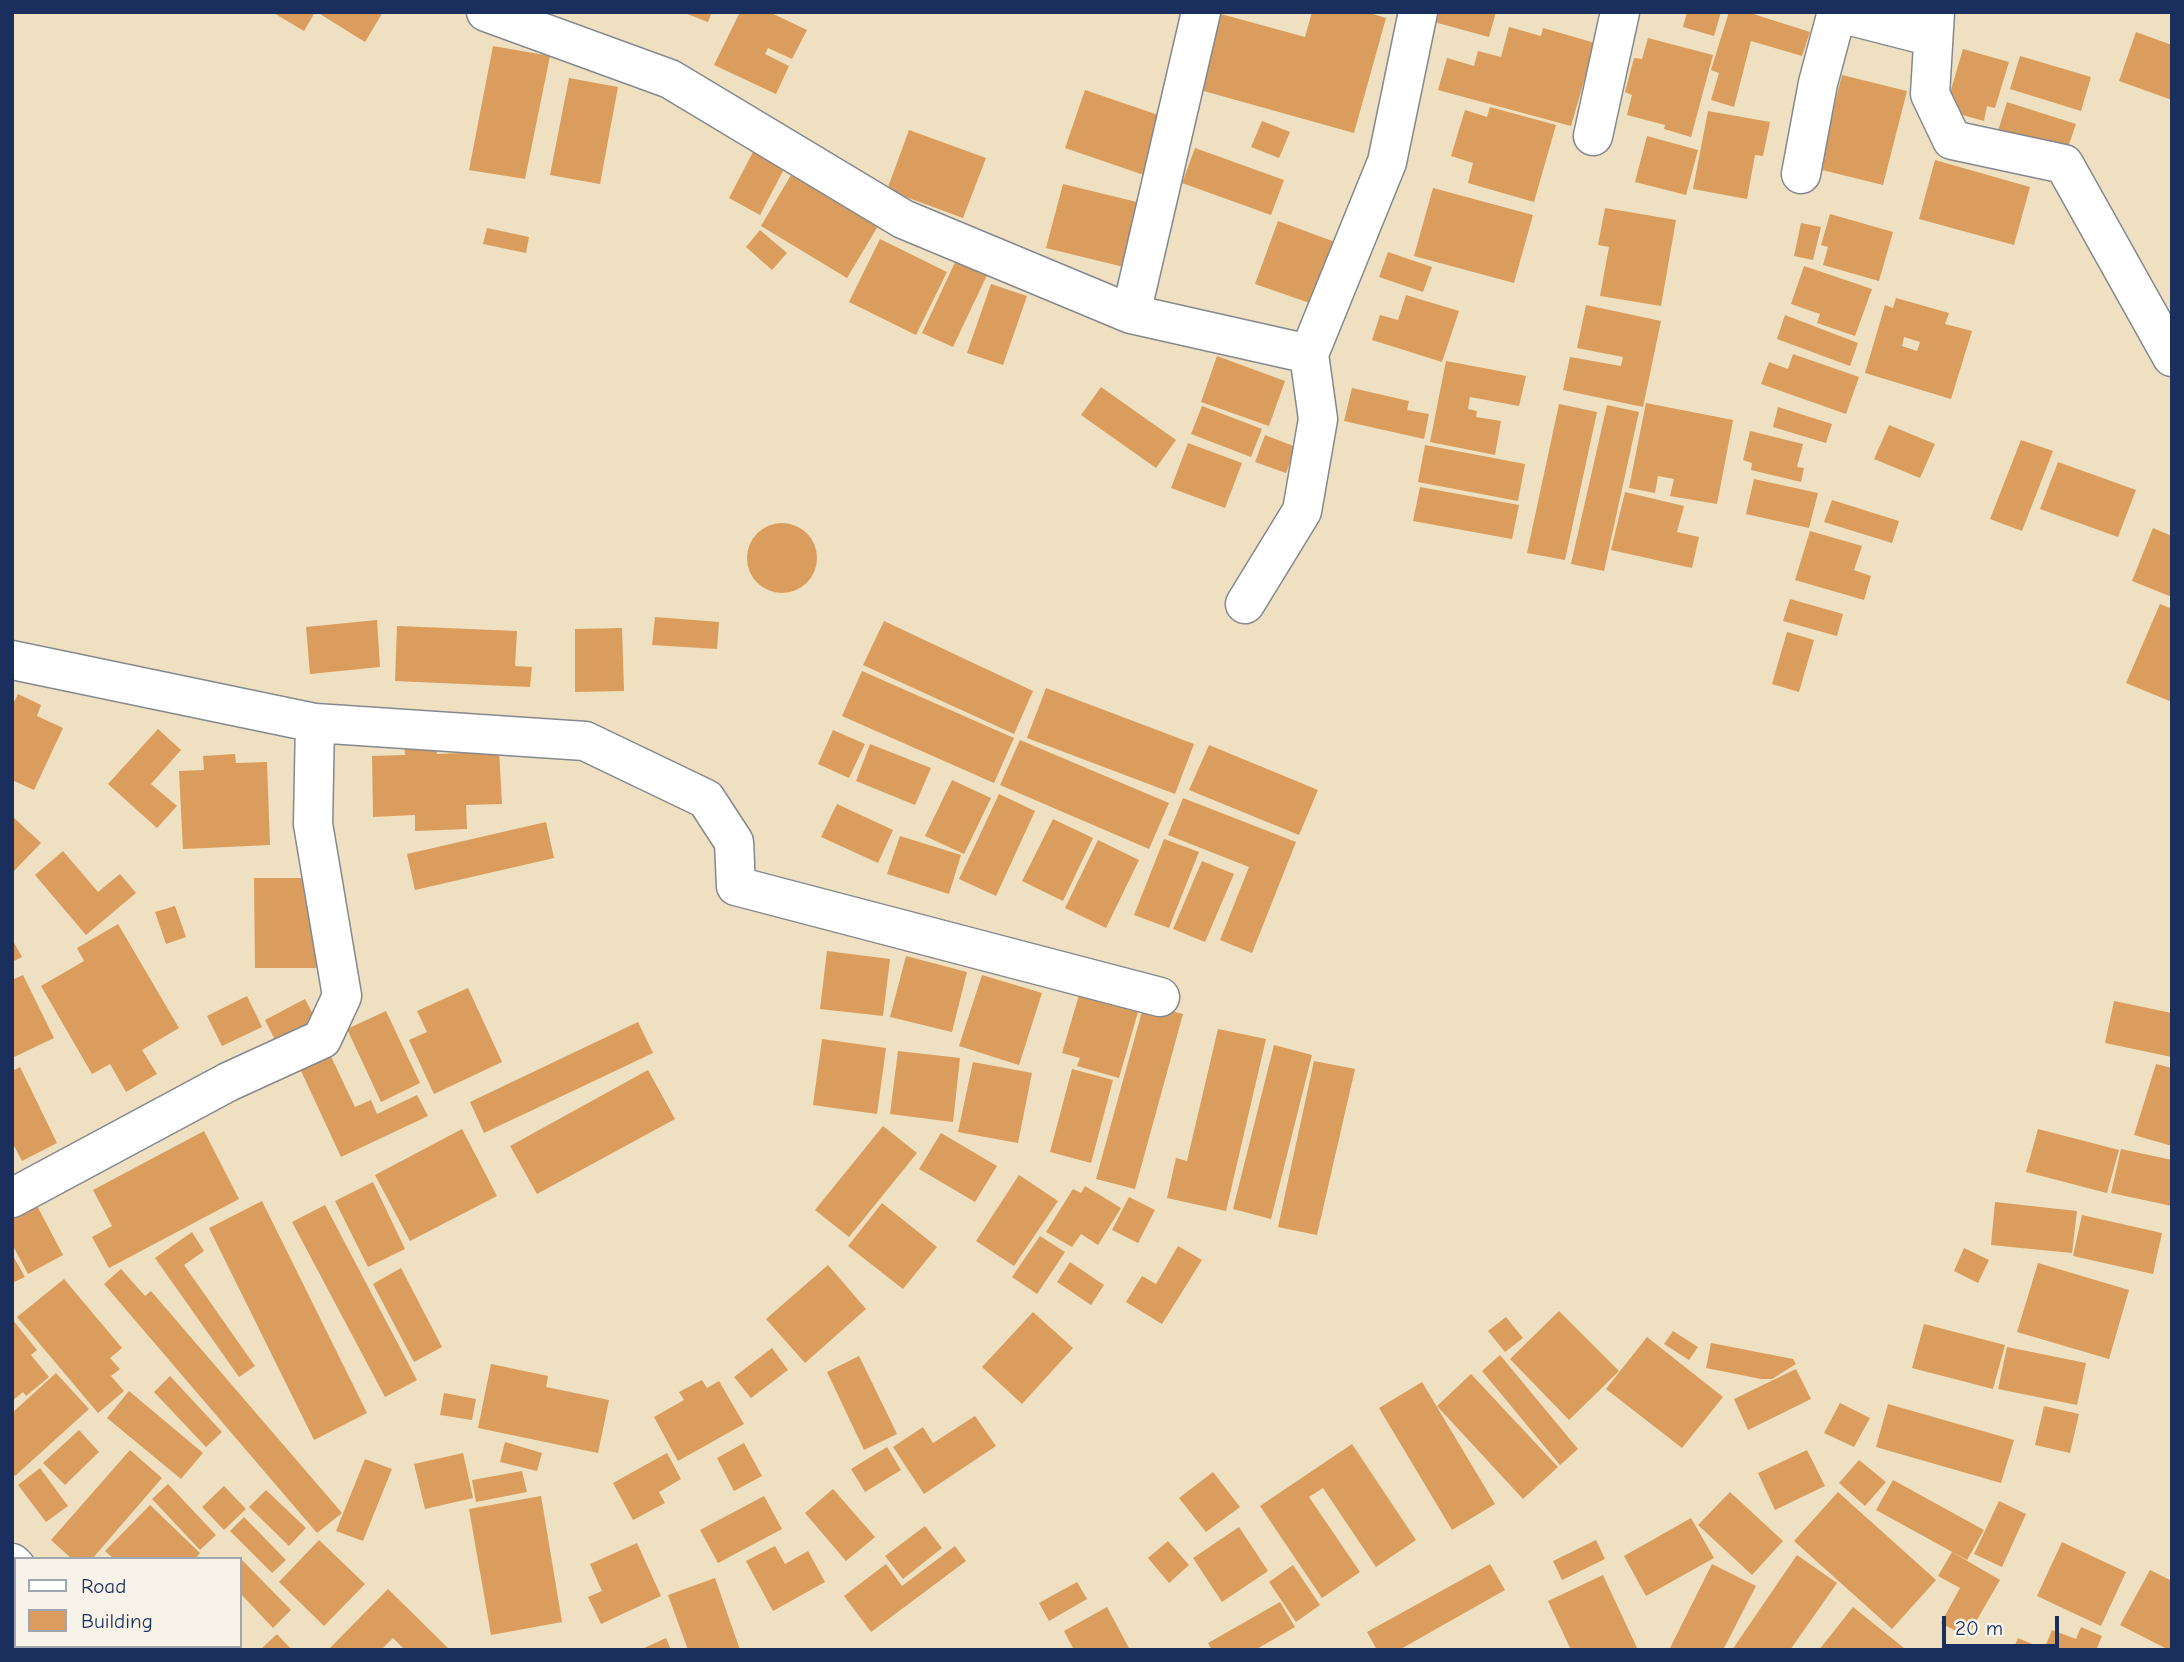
<!DOCTYPE html>
<html>
<head>
<meta charset="utf-8">
<style>
	body { margin:0 }
	#map { position:relative; width:2184px; height:1662px; overflow:hidden; background:#eee0c0; font-family:"Comic Neue",sans-serif }
	canvas { display:block }
	.frame { position:absolute; inset:0; border:14px solid #1b2f5e; pointer-events:none }
	.legend { position:absolute; left:14px; top:1557px; width:228px; height:91px; box-sizing:border-box; background:#f7f3e8; border:2px solid #9fa5b1; margin:0; padding:9px 12px; list-style:none; font-size:21px; color:#1b2f5e }
	.legend li { display:flex; align-items:center; gap:14px; height:35px }
	.legend b { width:35px; border:2px solid #9fa5b1 }
	.scale { position:absolute; left:1942px; top:1616px; width:117px; height:32px; box-sizing:border-box; border:4px solid #1b2f5e; border-top:0; padding-left:9px; font-size:21px; line-height:24px; white-space:nowrap; color:#1b2f5e; -webkit-text-stroke:5px #f7f3e8; paint-order:stroke }
</style>
</head>
<body>
<div id="map">
<canvas width="2184" height="1662"></canvas>
<div class="frame"></div>
<ul class="legend">
<li><b style="height:9px;background:#fff"></b>Road</li>
<li><b style="height:19px;background:#da9d5d"></b>Building</li>
</ul>
<div class="scale">20 m</div>
</div>
<script>
const ctx = document.querySelector('canvas').getContext('2d');
ctx.lineJoin = 'round';
function paint(path, color) {
  ctx.fillStyle = color;
  ctx.fill(path, 'evenodd');
}
function stroke(path, color, width, dash) {
  ctx.strokeStyle = color;
  ctx.lineWidth = width;
  ctx.lineCap = dash ? 'butt' : 'round';
  ctx.setLineDash(dash || []);
  ctx.stroke(path);
}
paint(new Path2D(`
	M272 12H315L304 31Z
	M321 12H383L365 42 320 14Z
	M682 12H712L708 22Z
	M740 12H769L807 30 792 59 768 48 765 54 789 66 776 94 714 65Z
	M1312 12H1366L1386 18 1354 133 1200 90 1221 14 1305 37Z
	M1436 12H1496L1489 37 1434 22Z
	M1687 12H1721L1714 36 1683 27Z
	M1729 12H1747L1810 32 1802 56 1751 41 1734 107 1711 100 1719 73 1711 70Z
	M1509 27 1541 36 1543 28 1595 43 1571 126 1438 90 1447 58 1474 66 1478 51 1501 57Z
	M2136 32 2172 45V100L2119 81Z
	M1648 38 1713 55 1691 137 1664 129 1665 125 1627 115 1632 95 1625 92 1634 58 1642 59Z
	M493 46 550 56 525 179 469 170Z
	M1963 49 2009 62 1995 108 1987 106 1984 121 1945 110Z
	M2020 56 2091 77 2081 111 2010 89Z
	M1842 75 1907 91 1883 185 1818 169Z
	M569 78 618 87 600 184 550 175Z
	M1085 90 1164 117 1144 175 1065 148Z
	M2007 102 2076 124 2066 153 1998 131Z
	M1490 107 1556 125 1534 202 1468 183 1473 163 1451 156 1465 110 1487 117Z
	M1708 111 1770 122 1763 156 1755 155 1747 199 1693 189Z
	M1262 121 1290 132 1279 158 1251 147Z
	M909 130 986 158 963 218 887 190Z
	M1647 136 1698 150 1686 195 1635 182Z
	M1195 148 1284 180 1271 215 1182 183Z
	M753 152 784 169 760 215 729 198Z
	M1935 160 2030 187 2014 245 1919 219Z
	M791 175 878 226 847 278 761 226Z
	M1063 184 1141 203 1124 267 1046 248Z
	M1433 188 1533 215 1514 283 1414 256Z
	M1605 208 1676 220 1661 306 1600 296 1609 247 1598 245Z
	M1830 214 1893 232 1879 281 1823 265 1828 247 1821 245Z
	M1278 221 1346 246 1324 308 1255 284Z
	M1801 223 1821 227 1813 260 1794 256Z
	M487 228 529 237 526 253 483 244Z
	M760 230 787 253 772 270 746 247Z
	M880 239 947 272 916 335 849 302Z
	M1388 252 1432 267 1423 292 1379 277Z
	M957 258 988 273 953 347 922 333Z
	M1804 266 1872 289 1855 336 1817 323 1820 314 1791 304Z
	M991 284 1027 296 1003 365 967 353Z
	M1406 295 1459 311 1442 362 1372 340 1380 315 1398 320Z
	M1896 298 1949 313 1945 324 1972 331 1951 399 1865 373 1885 305 1893 308ZM1904 337 1920 342 1917 351 1902 346Z
	M1586 305 1661 321 1643 407 1563 390 1570 357 1621 366 1623 357 1577 348Z
	M1785 315 1858 343 1850 366 1777 339Z
	M1793 354 1859 377 1846 414 1761 384 1769 362 1788 369Z
	M1217 356 1285 381 1269 426 1201 402Z
	M1446 361 1526 376 1519 406 1470 397 1468 409 1477 411 1476 417 1501 421 1495 455 1430 442Z
	M1101 387 1176 440 1156 468 1081 415Z
	M1352 388 1409 401 1407 410 1429 414 1424 439 1344 421Z
	M1646 403 1733 420 1717 504 1670 496 1674 479 1658 476 1655 493 1629 488Z
	M1559 404 1597 412 1565 560 1527 553Z
	M1607 405 1639 412 1604 571 1571 564Z
	M1202 406 1262 429 1251 457 1191 434Z
	M1778 407 1832 424 1826 443 1773 427Z
	M1889 425 1935 444 1920 478 1874 459Z
	M1750 431 1803 444 1797 467 1804 468 1801 482 1751 470 1752 463 1743 460Z
	M1265 435 1296 447 1286 473 1255 462Z
	M2021 440 2053 451 2022 531 1990 519Z
	M1188 443 1242 463 1225 508 1171 488Z
	M1425 445 1525 464 1518 501 1418 482Z
	M2058 462 2136 490 2118 537 2040 509Z
	M1754 479 1818 493 1809 528 1746 514Z
	M1420 487 1519 505 1512 539 1413 521Z
	M1625 492 1684 506 1677 532 1699 537 1692 568 1611 550Z
	M1832 500 1899 521 1892 543 1824 522Z
	M747 558a35 35 0 1 1 70 0a35 35 0 1 1-70 0Z
	M2153 528 2172 536V597L2132 581Z
	M1810 531 1862 546 1854 570 1871 576 1864 600 1795 580Z
	M1790 599 1843 614 1837 636 1783 621Z
	M2160 604 2172 609V702L2126 683Z
	M655 617 719 622 717 649 652 645Z
	M377 620 380 667 310 674 306 627Z
	M884 621 1033 691 1014 734 863 665Z
	M397 626 517 631 515 666 532 667 530 687 395 681Z
	M622 628 624 691 575 692V629Z
	M1787 632 1814 640 1799 692 1772 684Z
	M862 671 1014 738 994 783 842 716Z
	M1046 688 1194 744 1175 794 1027 738Z
	M18 694 41 705 37 716 63 728 34 790 12 780V706Z
	M158 729 181 750 151 784 177 806 157 828 108 784Z
	M833 730 865 744 849 778 818 764Z
	M436 739 437 754 499 751 502 804 466 805 467 829 415 831V815L373 817 372 756 405 755 404 741Z
	M1020 740 1169 803 1149 849 1000 785Z
	M870 744 931 768 915 805 856 781Z
	M1209 745 1318 790 1299 835 1189 790Z
	M235 754 236 763 267 762 270 845 183 849 179 771 204 770 203 756Z
	M952 780 991 798 964 854 925 836Z
	M999 794 1035 811 996 896 959 879Z
	M1183 798 1296 842 1252 953 1220 940 1249 867 1168 835Z
	M837 804 893 830 878 863 821 837Z
	M12 816 41 843 12 873Z
	M1053 819 1093 838 1063 901 1022 881Z
	M546 822 554 858 415 890 407 854Z
	M900 836 961 855 949 894 887 874Z
	M1164 839 1199 852 1169 928 1134 915Z
	M1098 840 1139 860 1106 928 1065 908Z
	M63 851 98 892 120 874 136 893 86 935 35 875Z
	M1202 861 1234 874 1205 942 1173 929Z
	M254 878H318V968H255Z
	M175 906 186 937 166 944 155 912Z
	M118 924 179 1028 142 1050 157 1074 126 1092 110 1064 92 1074 41 986 84 961 77 948Z
	M12 939 22 957 12 962Z
	M827 951 890 959 883 1016 820 1009Z
	M906 956 967 972 952 1032 890 1017Z
	M23 975 54 1038 12 1058V980Z
	M982 975 1042 993 1019 1065 959 1046Z
	M468 988 502 1062 434 1094 409 1040 427 1032 417 1011Z
	M1079 995 1138 1012 1119 1078 1077 1066 1080 1058 1062 1053Z
	M247 996 262 1027 222 1046 207 1016Z
	M305 999 319 1026 279 1048 265 1020Z
	M2114 1001 2172 1013V1057L2105 1043Z
	M1144 1004 1183 1014 1135 1189 1096 1179Z
	M386 1011 420 1083 381 1102 347 1029Z
	M638 1022 653 1053 484 1133 470 1102Z
	M1218 1029 1266 1039 1226 1211 1167 1198 1176 1158 1187 1161Z
	M822 1039 886 1048 877 1114 813 1105Z
	M1274 1045 1312 1055 1271 1219 1233 1209Z
	M326 1046 355 1107 371 1100 377 1114 417 1095 428 1116 341 1157 296 1060Z
	M898 1051 960 1058 953 1122 890 1114Z
	M1314 1061 1355 1069 1317 1235 1278 1227Z
	M973 1062 1032 1073 1018 1143 958 1132Z
	M2156 1064 2172 1068V1146L2134 1135Z
	M20 1067 57 1143 22 1161 12 1142V1071Z
	M1072 1069 1113 1080 1091 1163 1050 1152Z
	M648 1070 675 1119 537 1194 510 1146Z
	M883 1126 917 1153 849 1237 815 1210Z
	M462 1129 497 1196 410 1241 375 1175Z
	M2038 1129 2119 1150 2107 1193 2026 1172Z
	M204 1131 239 1199 109 1268 92 1237 112 1226 93 1190Z
	M941 1133 997 1166 975 1202 919 1169Z
	M2121 1149 2172 1160V1206L2111 1193Z
	M1019 1175 1058 1201 1014 1266 976 1241Z
	M373 1182 405 1249 368 1267 335 1201Z
	M1085 1186 1121 1208 1098 1245 1081 1234 1072 1247 1046 1232 1073 1189 1081 1193Z
	M1129 1197 1155 1210 1138 1243 1112 1230Z
	M262 1201 367 1413 314 1440 209 1228Z
	M35 1202 63 1255 28 1274 12 1244V1214Z
	M1995 1202 2077 1211 2072 1253 1991 1245Z
	M882 1203 937 1247 903 1289 848 1246Z
	M325 1205 417 1380 385 1397 292 1222Z
	M2082 1215 2162 1233 2153 1274 2073 1256Z
	M192 1232 204 1251 184 1265 255 1366 239 1377 155 1258Z
	M1040 1236 1065 1252 1037 1294 1012 1277Z
	M1178 1246 1202 1260 1162 1324 1126 1302 1142 1276 1156 1284Z
	M1964 1248 1989 1260 1978 1283 1954 1271Z
	M12 1254 25 1277 12 1283Z
	M1070 1262 1104 1285 1091 1305 1057 1282Z
	M2038 1263 2129 1290 2109 1359 2017 1332Z
	M828 1265 866 1309 805 1363 766 1319Z
	M401 1268 442 1347 414 1362 373 1284Z
	M121 1269 145 1296 151 1291 342 1513 317 1533 104 1284Z
	M64 1279 122 1348 110 1358 120 1369 111 1376 124 1391 98 1413 17 1317Z
	M1559 1311 1619 1371 1569 1420 1510 1359Z
	M1033 1312 1073 1348 1022 1404 982 1367Z
	M1506 1317 1523 1338 1505 1352 1488 1331Z
	M12 1319 37 1350 31 1355 49 1377 26 1396 23 1392 12 1401Z
	M1924 1324 2005 1345 1993 1389 1912 1368Z
	M1673 1331 1698 1347 1689 1360 1664 1344Z
	M1647 1337 1723 1397 1682 1448 1606 1389Z
	M1711 1343 1793 1359 1796 1364 1772 1379H1761L1706 1368Z
	M2007 1347 2086 1363 2077 1405 1998 1389Z
	M772 1348 788 1370 751 1398 734 1377Z
	M1500 1355 1578 1449 1560 1465 1482 1371Z
	M859 1356 897 1434 864 1450 827 1372Z
	M491 1364 548 1376 546 1387 609 1400 598 1453 478 1428Z
	M1796 1369 1811 1399 1748 1430 1734 1399Z
	M56 1373 89 1409 15 1476 12 1473V1413Z
	M1471 1374 1558 1467 1523 1499 1437 1406Z
	M170 1376 222 1432 206 1447 154 1392Z
	M702 1380 707 1388 719 1381 744 1424 678 1461 654 1417 684 1400 679 1392Z
	M1422 1382 1495 1504 1452 1530 1379 1408Z
	M129 1391 203 1453 181 1479 107 1418Z
	M444 1393 476 1399 472 1420 440 1415Z
	M1840 1403 1870 1418 1854 1447 1824 1433Z
	M1888 1404 2014 1440 2001 1483 1876 1447Z
	M2044 1406 2079 1414 2070 1453 2035 1445Z
	M975 1416 996 1446 924 1494 893 1447 923 1427 933 1443Z
	M79 1430 99 1452 65 1485 43 1463Z
	M505 1442 542 1453 537 1471 500 1462Z
	M744 1443 762 1476 734 1491 717 1458Z
	M1352 1444 1416 1540 1376 1567 1323 1488 1309 1497 1360 1572 1322 1598 1260 1506Z
	M887 1447 901 1470 865 1492 851 1469Z
	M130 1450 162 1478 92 1559H72L51 1540Z
	M1807 1450 1825 1486 1775 1510 1758 1473Z
	M463 1453 473 1498 425 1509 414 1464Z
	M667 1453 681 1479 659 1492 665 1503 633 1520 613 1483Z
	M365 1459 392 1469 363 1541 336 1531Z
	M1859 1460 1886 1482 1865 1506 1839 1483Z
	M40 1468 68 1506 46 1522 18 1485Z
	M522 1471 527 1492 476 1502 472 1480Z
	M1213 1472 1240 1507 1206 1532 1179 1498Z
	M1893 1480 1984 1530 1967 1560 1876 1510Z
	M168 1484 216 1535 200 1550 152 1499Z
	M224 1486 246 1509 224 1530 202 1507Z
	M833 1489 875 1537 846 1561 805 1513Z
	M266 1490 306 1528 289 1546 249 1507Z
	M1730 1492 1783 1541 1752 1575 1698 1525Z
	M1838 1492 1936 1580 1892 1629 1794 1541Z
	M541 1496 562 1622 491 1635 469 1509Z
	M764 1496 782 1529 718 1563 700 1530Z
	M1999 1501 2026 1514 2002 1567 1974 1554Z
	M150 1505 200 1553 195 1559H114L105 1551Z
	M244 1517 286 1560 272 1573 230 1531Z
	M1691 1518 1714 1558 1646 1596 1624 1556Z
	M925 1526 942 1548 903 1579 885 1556Z
	M1239 1527 1268 1571 1222 1602 1193 1558Z
	M319 1540 365 1584 324 1626 279 1582Z
	M1596 1540 1605 1559 1562 1580 1553 1561Z
	M1168 1541 1189 1565 1169 1583 1148 1558Z
	M2062 1542 2126 1572 2101 1626 2037 1596Z
	M637 1543 661 1596 601 1624 588 1597 602 1591 590 1564Z
	M775 1546 785 1564 808 1551 825 1582 773 1611 746 1561Z
	M955 1546 966 1561 871 1632 844 1596 886 1564 902 1586Z
	M1952 1552 2000 1580 1967 1637 1941 1623 1960 1588 1938 1576Z
	M1797 1555 1837 1583 1790 1650H1732Z
	M240 1558 291 1610 273 1628 240 1593Z
	M1490 1564 1505 1590 1399 1650H1377L1367 1632Z
	M1712 1564 1756 1586 1723 1650H1669Z
	M1293 1565 1320 1605 1296 1622 1269 1582Z
	M2150 1570 2172 1581V1644L2169 1650 2120 1625Z
	M1603 1575 1638 1650H1571L1548 1601Z
	M715 1578 740 1650H688L668 1595Z
	M12 1582 16 1587V1631L12 1633Z
	M1077 1582 1087 1599 1049 1621 1039 1603Z
	M388 1589 450 1650H405L393 1638 381 1650H328Z
	M1280 1602 1295 1627 1255 1650H1212L1208 1643Z
	M1107 1607 1130 1650H1074L1064 1631Z
	M1853 1607 1904 1648 1903 1650H1819Z
	M2081 1627 2102 1636 2096 1650H2013L2018 1638 2044 1649 2052 1630 2076 1639Z
	M277 1634 292 1650H260Z
	M666 1638 671 1650H640Z
	M26 1646H69L67 1650H19Z
	M165 1646H185L188 1650H161Z`), '#da9d5d');
const minor = new Path2D(`
	M486 12 670 79 903 219 1131 314 1309 354
	M1848 12 1855 17 1933 37
	M1935 12 1930 94 1952 140 2064 164 2172 357
	M1593 136 1620 12
	M1801 174 1818 83 1837 12
	M1131 314 1201 12
	M1245 604 1302 511 1318 419 1309 354 1387 162 1418 12
	M12 660 315 723 313 824 342 996 322 1039 228 1082 12 1198
	M315 723 585 741 706 799 734 842 736 886 1160 997
	M12 1563 16 1567
	M84 1646 87 1650`);
stroke(minor, '#84888f', 41);
stroke(minor, '#fff', 38);
</script>
</body>
</html>
